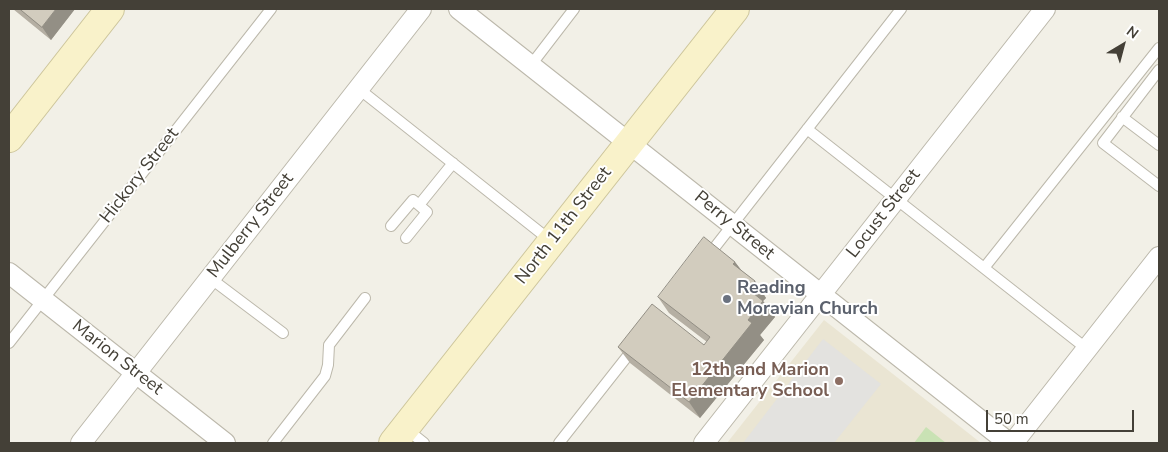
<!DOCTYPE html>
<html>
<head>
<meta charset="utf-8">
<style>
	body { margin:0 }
	#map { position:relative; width:1168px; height:452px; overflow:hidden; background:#f2f0e7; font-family:"Nunito Sans",sans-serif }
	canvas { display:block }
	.frame { position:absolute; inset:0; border:10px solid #444037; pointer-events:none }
	.north { position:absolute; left:1098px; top:20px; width:50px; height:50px; -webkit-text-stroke:4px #fff; paint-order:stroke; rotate:37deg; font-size:14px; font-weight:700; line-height:20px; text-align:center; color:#444037 }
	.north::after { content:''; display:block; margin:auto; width:18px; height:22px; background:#444037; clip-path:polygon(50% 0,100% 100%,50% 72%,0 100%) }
	.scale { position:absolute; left:986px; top:410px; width:148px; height:22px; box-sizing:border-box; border:2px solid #444037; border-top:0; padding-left:6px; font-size:15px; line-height:18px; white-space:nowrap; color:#444037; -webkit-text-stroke:4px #fff; paint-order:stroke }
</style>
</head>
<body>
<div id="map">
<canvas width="1168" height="452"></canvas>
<div class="frame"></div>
<div class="north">N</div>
<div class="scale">50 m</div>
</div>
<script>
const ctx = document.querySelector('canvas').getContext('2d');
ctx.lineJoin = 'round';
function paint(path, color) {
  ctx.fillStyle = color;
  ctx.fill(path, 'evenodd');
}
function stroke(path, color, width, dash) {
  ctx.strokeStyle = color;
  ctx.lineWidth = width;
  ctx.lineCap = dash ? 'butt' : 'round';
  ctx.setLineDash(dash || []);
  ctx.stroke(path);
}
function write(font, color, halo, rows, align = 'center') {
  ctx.font = font + ' "Nunito Sans",sans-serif';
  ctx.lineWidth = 4;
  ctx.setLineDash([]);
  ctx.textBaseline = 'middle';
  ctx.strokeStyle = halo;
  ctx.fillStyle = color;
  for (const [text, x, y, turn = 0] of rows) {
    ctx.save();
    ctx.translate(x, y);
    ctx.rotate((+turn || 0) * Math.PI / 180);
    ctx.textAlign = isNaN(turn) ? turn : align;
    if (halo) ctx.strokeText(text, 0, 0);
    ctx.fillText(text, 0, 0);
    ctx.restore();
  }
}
paint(new Path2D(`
	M824 320 981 443H727Z`), '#eae5d3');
paint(new Path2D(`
	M926 427 946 443H914Z`), '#c9e2b4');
paint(new Path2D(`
	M823 339 881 384 834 443H743Z`), '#e3e2df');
const lane = new Path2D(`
	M531 65 574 9
	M1159 70 1103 143 1159 186
	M359 89 551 241
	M1122 117 1159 145
	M807 129 1087 349
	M419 205 453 163
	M391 226 413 200 427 212 406 238
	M708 256 901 9
	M984 268 1159 48
	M210 278 283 333
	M9 343 271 9
	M405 428 424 443
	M273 443 325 376 328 365 329 345 365 298
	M559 443 633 349`);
const street = new Path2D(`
	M459 9 1009 443
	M9 273 225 443
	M81 443 421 9
	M704 443 1045 9
	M1013 443 1159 257`);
const secondary = new Path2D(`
	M9 138 110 9
	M393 443 735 9`);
stroke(lane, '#bcb8ab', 12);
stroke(street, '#bcb8ab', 22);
stroke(secondary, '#cdc59b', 30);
stroke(lane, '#fff', 10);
stroke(street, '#fff', 20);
stroke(secondary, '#f9f2ca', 28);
paint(new Path2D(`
	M13 9H75L51 40Z
	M735 262 742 271 755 281 766 298 763 301 775 317 760 335 764 340 700 418 630 363 618 347 704 345 707 342 669 313 658 297Z`), '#b5afa3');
paint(new Path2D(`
	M56 9H75L51 40 42 27Z
	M735 262 747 278 733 264Z
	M755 281 766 298 763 301 775 317 760 335 764 340 700 418 689 402 748 320V289Z`), '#938f85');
const building = new Path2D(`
	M20 9H56L42 27Z
	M704 237 735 262 733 264 755 281 748 289 763 301 748 320 752 323 689 402 618 347 652 304 704 345 710 337 658 297Z`);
paint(building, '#d2ccbe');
stroke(building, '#938f85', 1);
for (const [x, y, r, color] of [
	[727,299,5,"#6b7280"],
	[839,381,5,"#8d6e63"]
]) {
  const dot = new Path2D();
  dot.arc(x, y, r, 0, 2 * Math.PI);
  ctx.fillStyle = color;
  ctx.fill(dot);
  stroke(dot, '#fff', 2);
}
write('18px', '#444037', '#fff', [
	["Hickory Street",140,176,-52],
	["Locust Street",884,214,-52],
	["Mulberry Street",251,226,-52],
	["North 11th Street",564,226,-52],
	["Perry Street",734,226,39],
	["Marion Street",117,358,38]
]);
write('bold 18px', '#5b616d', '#fff', [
	["Reading",737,289],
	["Moravian Church",737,310]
], 'left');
write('bold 18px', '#785e54', '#fff', [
	["12th and Marion",829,371],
	["Elementary School",829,392]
], 'right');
</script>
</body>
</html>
